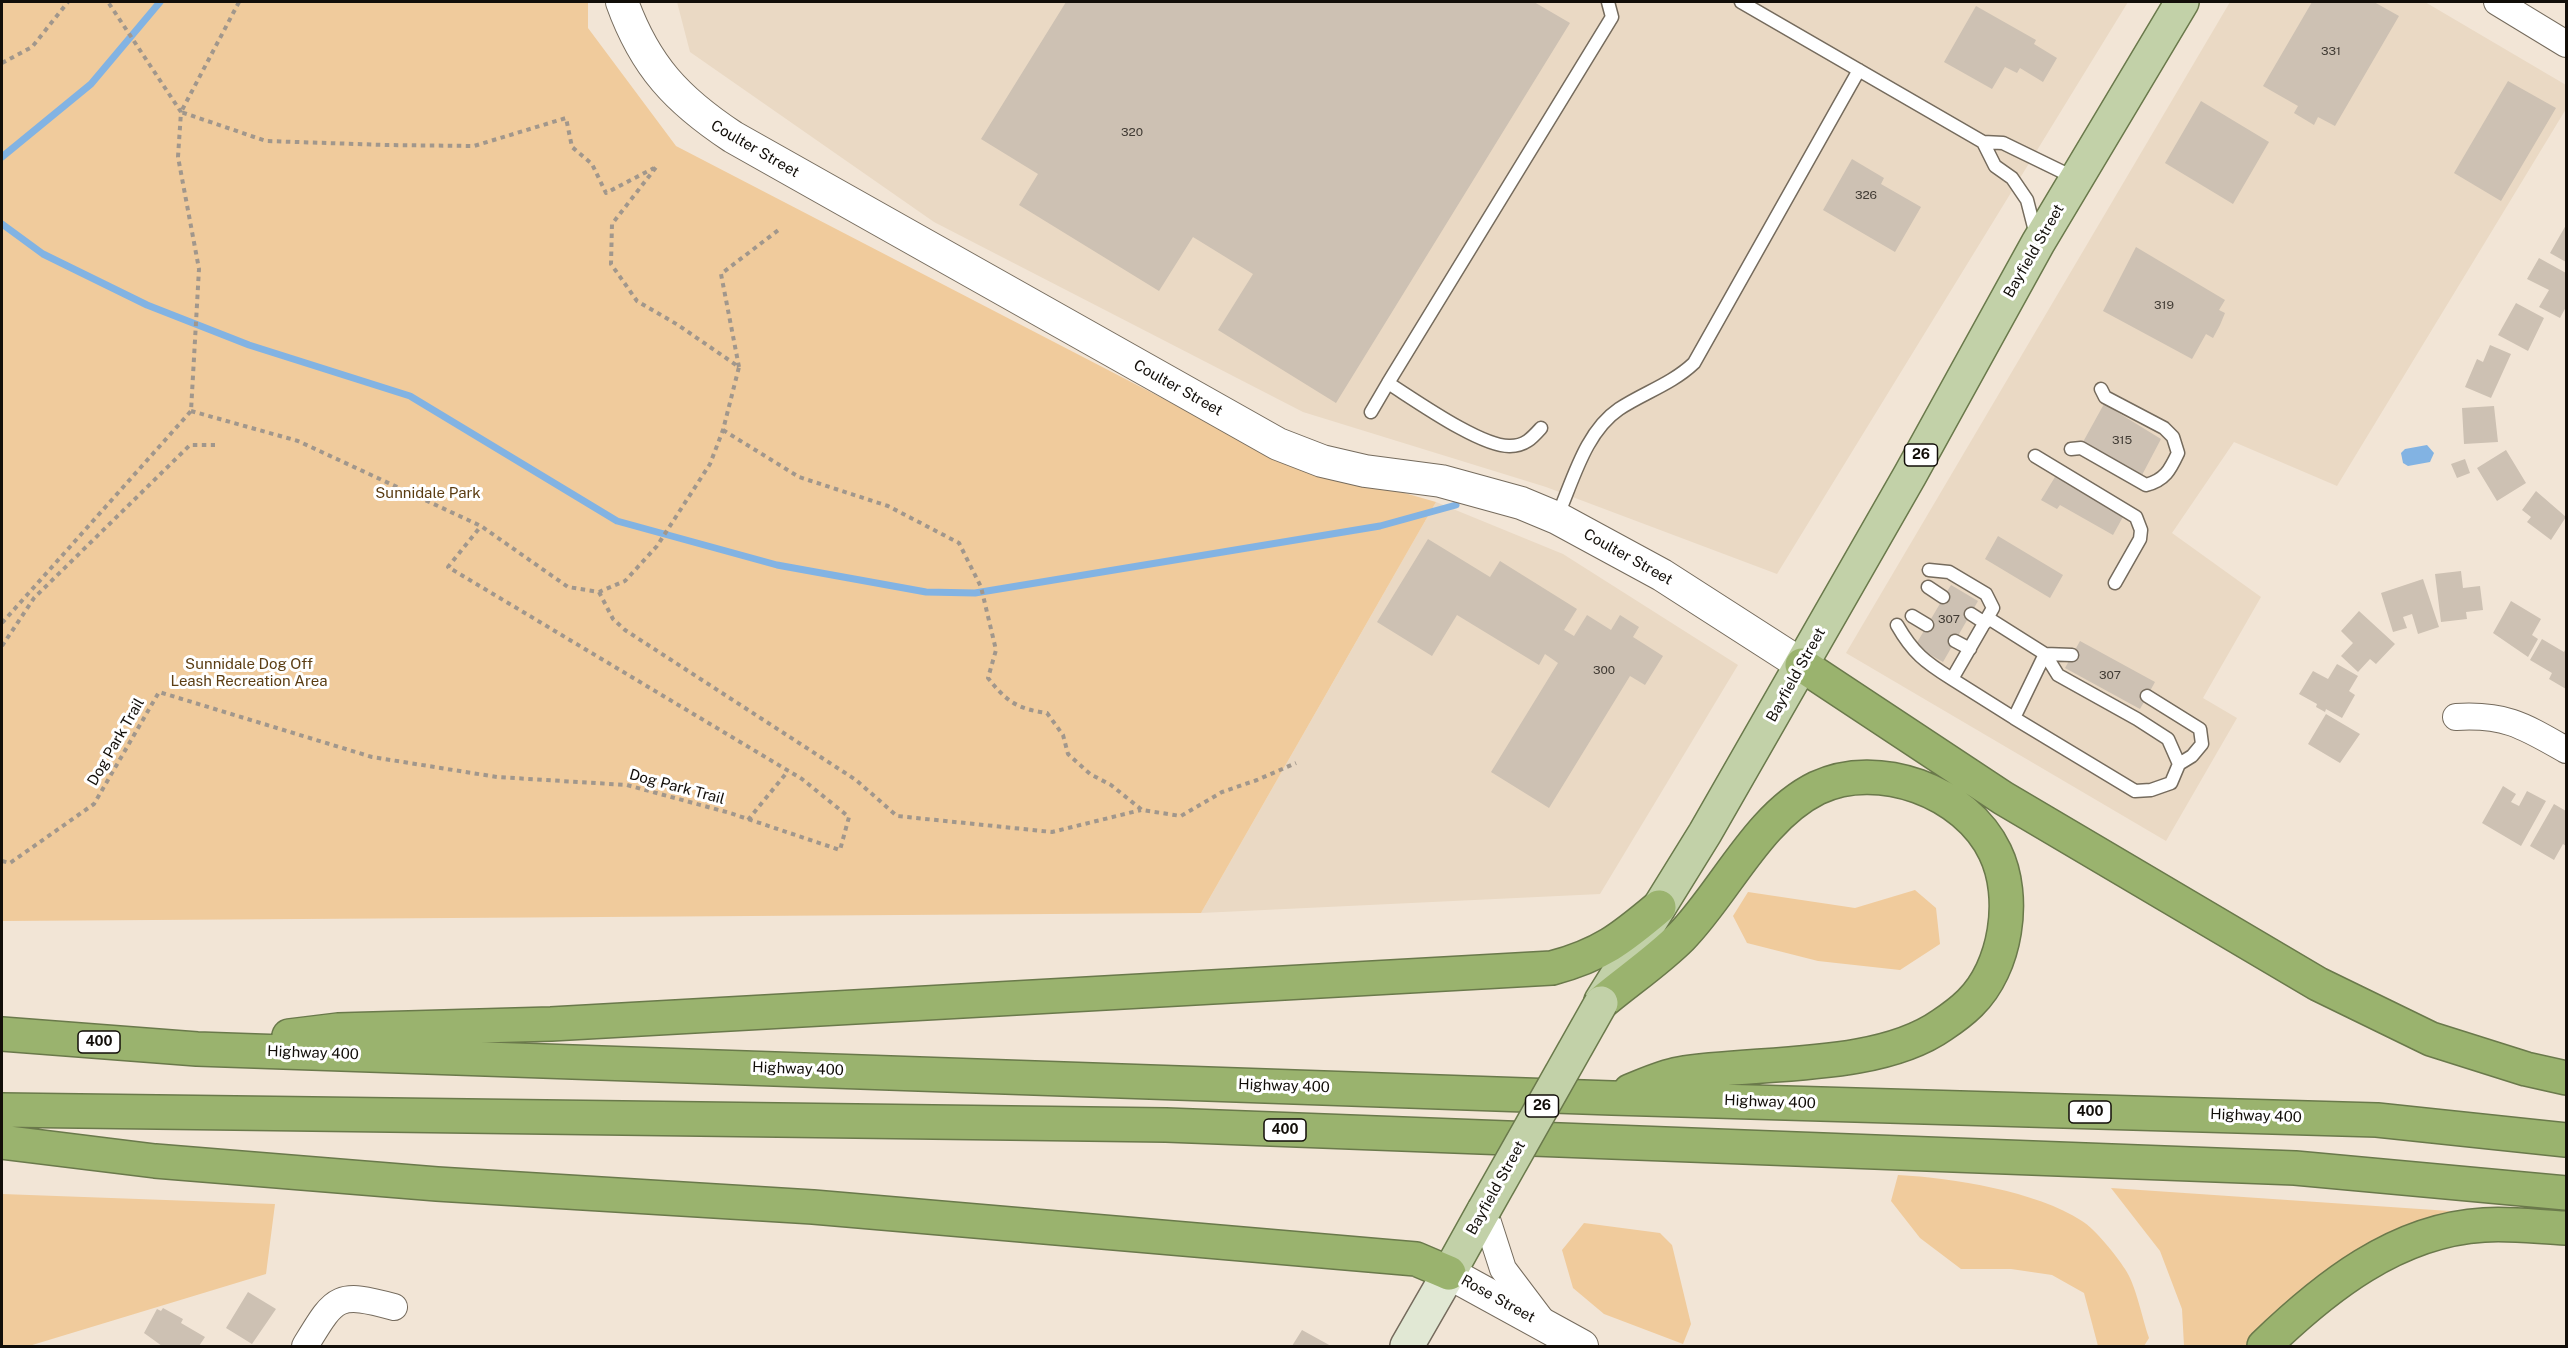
<!DOCTYPE html>
<html>
<head>
<meta charset="utf-8">
<style>
	body { margin:0 }
	#map { position:relative; width:2568px; height:1348px; overflow:hidden; background:#f2e5d6; font-family:"Public Sans",sans-serif }
	canvas { display:block }
	.frame { position:absolute; inset:0; border:3px solid #120e09; pointer-events:none }
</style>
</head>
<body>
<div id="map">
<canvas width="2568" height="1348"></canvas>
<div class="frame"></div>
</div>
<script>
const ctx = document.querySelector('canvas').getContext('2d');
ctx.lineJoin = 'round';
function paint(path, color) {
  ctx.fillStyle = color;
  ctx.fill(path, 'evenodd');
}
function stroke(path, color, width, dash) {
  ctx.strokeStyle = color;
  ctx.lineWidth = width;
  ctx.lineCap = dash ? 'butt' : 'round';
  ctx.setLineDash(dash || []);
  ctx.stroke(path);
}
function write(font, color, halo, rows, align = 'center') {
  ctx.font = font + ' "Public Sans",sans-serif';
  ctx.lineWidth = 6;
  ctx.setLineDash([]);
  ctx.textBaseline = 'middle';
  ctx.strokeStyle = halo;
  ctx.fillStyle = color;
  for (const [text, x, y, turn = 0] of rows) {
    ctx.save();
    ctx.translate(x, y);
    ctx.rotate((+turn || 0) * Math.PI / 180);
    ctx.textAlign = isNaN(turn) ? turn : align;
    if (halo) ctx.strokeText(text, 0, 0);
    ctx.fillText(text, 0, 0);
    ctx.restore();
  }
}
paint(new Path2D(`
	M677 2H2128L1777 574 1546 487 1303 412 934 222 690 52Z
	M2230 2H2425L2566 85V109L2337 486 2234 442 2172 533 2261 597 2203 698 2237 718 2166 841 1846 653Z
	M1436 502 1563 554 1738 665 1600 894 1201 913Z`), '#ead9c4');
paint(new Path2D(`
	M2 2H588V28L676 146 1272 455 1436 502 1201 913 2 921Z
	M1915 890 1936 908 1940 944 1900 970 1818 961 1747 943 1733 916 1748 892 1855 908Z
	M1898 1175C1953 1178 2036 1191 2082 1221 2095 1229 2117 1256 2125 1269 2136 1285 2142 1318 2149 1338L2144 1346H2098L2084 1293 2052 1275 2011 1269H1961L1920 1238 1891 1201Z
	M2111 1188 2464 1212 2281 1314 2246 1346H2184L2182 1309 2160 1251Z
	M2 1194 275 1204 266 1274 29 1346H2Z
	M1584 1223 1660 1233 1672 1245 1691 1324 1683 1344 1604 1314 1573 1288 1562 1250Z`), '#f0cb9c');
paint(new Path2D(`
	M2427 445 2434 453 2430 462 2408 466 2403 463 2401 453 2405 449Z`), '#82b3e3');
stroke(new Path2D(`
	M2 157 91 84 160 2
	M2 224 43 254 147 305 249 345 410 396 617 521 777 565 926 592 975 593 1380 526 1456 505`), '#82b3e3', 7);
paint(new Path2D(`
	M1066 2H1534L1570 23 1336 403 1218 330 1253 274 1193 237 1159 291 1019 205 1038 174 981 139Z
	M2312 2H2374L2399 16 2335 126 2318 117 2314 125 2294 113 2298 106 2263 86Z
	M1976 6 2036 40 2034 44 2057 58 2043 82 2020 68 2017 73 2005 67 1992 89 1944 62Z
	M2508 81 2556 108 2501 201 2454 173Z
	M2201 101 2269 142 2233 204 2165 163Z
	M1852 159 1884 178 1881 184 1921 207 1895 252 1823 210Z
	M2566 225V262L2550 253Z
	M2136 247 2225 300 2219 310 2225 313 2220 325 2213 338 2206 334 2192 359 2103 311Z
	M2539 258 2566 273V307L2560 318 2539 307 2549 290 2527 279Z
	M2516 303 2544 318 2528 351 2498 335Z
	M2490 345 2511 354 2491 398 2465 387 2477 359 2483 362Z
	M2104 404 2161 439 2142 475 2083 442Z
	M2494 406 2498 442 2464 444 2462 408Z
	M2506 450 2526 483 2497 501 2477 468Z
	M2465 459 2470 473 2457 478 2451 464Z
	M2058 472 2124 515 2113 535 2060 505 2057 509 2041 500Z
	M2536 491 2566 517 2551 540 2527 522 2531 517 2522 510Z
	M1998 536 2063 575 2050 598 1985 559Z
	M1428 539 1490 577 1500 561 1577 609 1564 630 1574 636 1587 615 1611 630 1620 615 1639 627 1633 637 1663 656 1645 685 1630 676 1549 808 1491 772 1558 663 1545 654 1539 665 1457 615 1432 656 1377 622Z
	M2461 571 2463 588 2480 586 2483 610 2466 612 2467 619 2441 622 2435 574Z
	M2423 579 2439 627 2418 634 2412 614 2403 617 2407 628 2393 632 2381 593Z
	M1951 585 1978 601 1943 662 1915 646Z
	M2511 601 2541 619 2532 635 2538 639 2528 657 2493 633Z
	M2359 611 2395 644 2376 664 2370 659 2358 672 2341 656 2353 643 2341 631Z
	M2542 639 2564 652 2566 648V689L2549 679 2552 673 2530 660Z
	M2080 641 2155 682 2140 709 2065 668Z
	M2337 664 2358 676 2349 691 2355 695 2342 718 2326 709 2325 712 2316 707 2317 704 2299 694 2313 671 2328 679Z
	M2326 714 2360 734 2340 763 2308 744Z
	M2503 786 2516 794 2511 802 2519 806 2527 791 2546 801 2521 846 2482 823Z
	M2554 804 2566 811V846L2563 844 2554 860 2530 846Z
	M248 1292 276 1309 252 1344 226 1328Z
	M163 1308 183 1319 181 1323 205 1337 199 1346H162L144 1333 157 1309 161 1311Z
	M1302 1330 1331 1346H1292Z`), '#cdc1b3');
const service = new Path2D(`
	M1741 2 1983 142 2003 143 2075 178
	M1983 142 1995 166 2012 178 2027 200 2036 235
	M1371 412 1388 383
	M1541 428C1532 438 1525 446 1510 446 1481 447 1415 400 1388 383L1612 17 1608 2
	M2071 449 2081 448 2146 485C2165 480 2170 470 2178 453L2173 437 2164 428 2105 397 2101 389
	M2035 456 2136 517 2141 530 2140 539 2115 583
	M1557 517C1573 481 1585 432 1619 409 1643 393 1672 384 1694 363L1859 70
	M1928 587 1943 597
	M1971 614 1985 623
	M1912 616 1927 625
	M1897 625C1913 653 1925 662 1952 679L1993 608 1986 594 1949 572 1929 570
	M1955 641 1970 649
	M2045 654 2072 655
	M1952 679 2014 718 2045 654 1988 618
	M2147 696 2200 729 2202 744 2192 756 2179 764
	M2014 718 2135 791 2151 790 2171 783 2179 764 2168 739 2137 719 2058 675 2045 654`);
const minor = new Path2D(`
	M2497 2 2566 44
	M2456 717C2506 714 2524 726 2566 750
	M1484 1210 1503 1269 1540 1318
	M305 1346C335 1297 336 1291 394 1307`);
const tertiary = new Path2D(`
	M622 2C645 66 677 100 733 137L1278 444 1322 461 1365 471 1441 481 1521 503 1557 518 1662 575 1802 665
	M1449 1273 1582 1346`);
const secondary = new Path2D(`
	M1407 1346 1449 1273`);
const primary = new Path2D(`
	M1601 1001 1705 833 1910 475 2038 243 2182 2
	M1449 1273 1484 1210`);
const motorway = new Path2D(`
	M1802 665 2003 798 2318 984 2431 1039 2526 1069 2566 1078
	M1601 1003C1627 981 1657 961 1681 937 1725 892 1758 817 1817 788 1878 759 1966 791 1995 852 2017 897 2006 968 1970 1003 1962 1011 1951 1019 1942 1025 1877 1071 1756 1061 1679 1074 1662 1077 1645 1085 1630 1091
	M2 1034 197 1049 1612 1098 2377 1120 2566 1140
	M289 1036 338 1030 551 1024 1552 968C1601 955 1621 939 1659 907
	M2 1110 1166 1125 2295 1168 2566 1193
	M2 1142 155 1161 437 1184 813 1207 1416 1259 1449 1273
	M2264 1346C2324 1288 2396 1230 2484 1225 2511 1223 2539 1227 2566 1228`);
stroke(service, '#756b5d', 15);
stroke(minor, '#756b5d', 28);
stroke(tertiary, '#756b5d', 34);
stroke(secondary, '#756b5d', 36);
stroke(primary, '#6a794b', 36);
stroke(motorway, '#6a794b', 36);
stroke(new Path2D(`
	M239 2 181 112 266 141 386 145 474 146 566 118 572 147 592 164 606 193 654 168
	M2 63 32 47 68 2
	M739 367 721 274 781 228
	M191 411 298 441 481 526 568 587 599 592 625 581 657 546 710 464 723 430 739 367 678 325 637 301 611 264 612 224 657 166
	M723 430 799 477 888 506 959 543 981 587 996 650 988 678C1006 701 1017 709 1047 713L1063 735 1068 754 1090 774 1111 785 1142 810 1181 816 1222 792 1257 780 1296 763
	M599 592 613 619 625 630 856 780 897 816 1052 832 1141 810
	M2 623 191 411 199 269 178 157 181 112 108 2
	M2 646 34 598 190 445H215
	M748 820 788 771
	M2 861 10 863 94 804 159 692 372 757 497 777 627 785 730 813 840 850 849 817 802 779 448 567 481 526`), '#a1978c', 4, [4.5, 4.5]);
stroke(service, '#fff', 12);
stroke(minor, '#fff', 26);
stroke(tertiary, '#fff', 32);
stroke(secondary, '#e1e8d4', 33);
stroke(primary, '#c2d1a8', 33);
stroke(motorway, '#9ab36e', 33);
const primaryBridge = new Path2D(`
	M1484 1210 1601 1003`);
stroke(primaryBridge, '#6a794b', 36, []);
stroke(primaryBridge, '#c2d1a8', 33);
write('12px', '#413b34', null, [
	["331",2331,51],
	["320",1132,132],
	["326",1866,195],
	["319",2164,305],
	["315",2122,440],
	["307",1949,619],
	["300",1604,670],
	["307",2110,675]
]);
for (const [x, y, w] of [
	[1921,455,33],
	[99,1042,42],
	[1542,1106,33],
	[2090,1112,42],
	[1285,1130,42]
]) {
  const box = new Path2D();
  box.roundRect(x - w / 2, y - 11, w, 22, 4.5);
  ctx.fillStyle = '#fff';
  ctx.fill(box);
  stroke(box, '#120e09', 1.5);
}
write('bold 14px', '#120e09', null, [
	["26",1921,455],
	["400",99,1042],
	["26",1542,1106],
	["400",2090,1112],
	["400",1285,1130]
]);
write('15px', '#120e09', '#fff', [
	["Coulter Street",755,149,30],
	["Bayfield Street",2034,251,-60],
	["Coulter Street",1178,388,29],
	["Coulter Street",1628,557,29],
	["Bayfield Street",1796,675,-61],
	["Dog Park Trail",116,742,-60],
	["Dog Park Trail",677,787,15],
	["Highway 400",313,1053,2],
	["Highway 400",798,1069,2],
	["Highway 400",1284,1086,2],
	["Highway 400",1770,1102,2],
	["Highway 400",2256,1116,2],
	["Bayfield Street",1496,1188,-61],
	["Rose Street",1498,1299,29]
]);
write('15px', '#5b3d13', '#fff', [
	["Sunnidale Park",428,493],
	["Sunnidale Dog Off",249,664],
	["Leash Recreation Area",249,681]
]);
</script>
</body>
</html>
